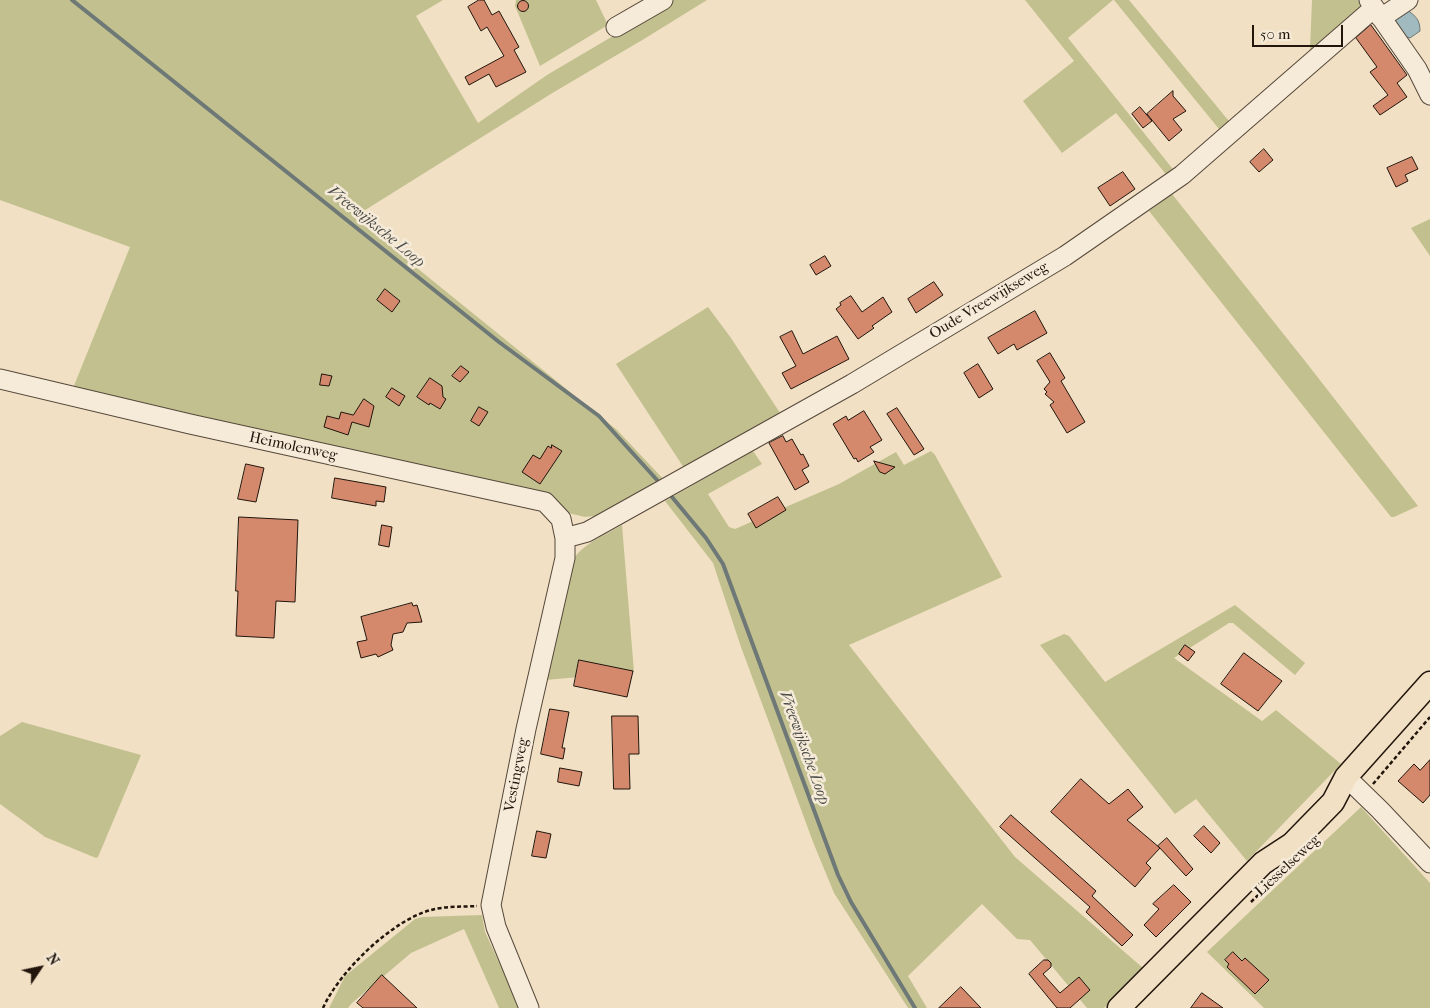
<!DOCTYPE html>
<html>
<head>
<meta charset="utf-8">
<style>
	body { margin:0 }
	#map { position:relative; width:1430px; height:1008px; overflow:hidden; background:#f1e0c4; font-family:"IM FELL French Canon",serif }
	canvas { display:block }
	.north { position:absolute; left:15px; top:943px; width:50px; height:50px; -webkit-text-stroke:4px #f6ebd9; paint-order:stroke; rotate:56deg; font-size:14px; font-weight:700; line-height:20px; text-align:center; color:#21150c }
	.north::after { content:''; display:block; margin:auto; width:18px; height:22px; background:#21150c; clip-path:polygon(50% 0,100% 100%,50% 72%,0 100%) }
	.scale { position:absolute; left:1252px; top:25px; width:91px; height:22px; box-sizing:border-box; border:2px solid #21150c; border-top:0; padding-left:6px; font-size:15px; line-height:18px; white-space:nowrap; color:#21150c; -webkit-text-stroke:4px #f6ebd9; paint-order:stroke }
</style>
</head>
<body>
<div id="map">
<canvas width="1430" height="1008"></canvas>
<div class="north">N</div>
<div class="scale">50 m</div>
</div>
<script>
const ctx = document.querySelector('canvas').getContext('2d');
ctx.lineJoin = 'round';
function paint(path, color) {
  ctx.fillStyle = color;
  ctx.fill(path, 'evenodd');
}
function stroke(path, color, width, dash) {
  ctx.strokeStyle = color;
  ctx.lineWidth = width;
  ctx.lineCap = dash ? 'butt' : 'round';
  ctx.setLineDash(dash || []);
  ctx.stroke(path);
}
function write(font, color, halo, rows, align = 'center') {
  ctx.font = font + ' "IM FELL French Canon",serif';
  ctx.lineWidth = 5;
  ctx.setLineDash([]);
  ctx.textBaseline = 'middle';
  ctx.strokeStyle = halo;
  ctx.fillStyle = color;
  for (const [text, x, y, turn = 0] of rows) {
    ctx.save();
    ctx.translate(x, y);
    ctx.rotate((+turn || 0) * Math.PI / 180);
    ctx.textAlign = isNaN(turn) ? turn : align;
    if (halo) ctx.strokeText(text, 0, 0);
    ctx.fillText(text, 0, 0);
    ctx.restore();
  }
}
paint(new Path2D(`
	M0 0H443L416 16 478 123 547 75 674 0H707L644 39 554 92 354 217 617 430 666 482 603 515 585 517 71 393 130 247 0 200Z
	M516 0H596L608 25 540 66 515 6Z
	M1025 0H1113L1068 38 1176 173 1169 178 1116 113 1062 153 1023 101 1074 61Z
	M1114 0H1129L1233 126 1223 134Z
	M1312 0H1358L1365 10 1305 61 1310 49Z
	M1172 194 1305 361 1418 506 1394 517H1391L1149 211Z
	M1430 219V256L1411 228Z
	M708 307 731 338 782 416 686 471 616 364Z
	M753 451 762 464 708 494 729 527 735 529 839 484 896 452 904 465 931 451 935 455 1002 577 849 645 1015 857 1143 968 1104 1008H1087L1030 940 1017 939 982 904 908 976 927 1008H908L834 893 813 842 774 736 741 647 713 563 665 501Z
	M622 525 634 672 546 680 571 563C581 544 604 536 622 525Z
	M1235 605 1305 663 1295 675 1233 623H1229L1174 658 1262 721 1276 710 1341 764 1247 861 1196 799 1175 814 1040 645 1064 634 1069 636 1105 682Z
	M22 722 141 755 98 857 96 858 45 837 0 804V736Z
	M1361 807 1430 883V1008H1264L1207 952Z
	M482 915 485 932 520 1008H499L464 929 411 953 352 1003 348 1008H329L345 976 415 919 422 917Z`), '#c2c08f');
const water = new Path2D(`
	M1407 10C1416 16 1420 20 1420 31L1410 38 1401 35 1394 19Z`);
paint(water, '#a0babf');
stroke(water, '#6d7877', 1);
stroke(new Path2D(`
	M72 0 499 342 599 416 657 480
	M672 497 706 538 723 564 838 875 851 902 915 1008`), '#6d7877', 4);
const building = new Path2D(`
	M479 0H484L492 15 499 11 519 47 514 50 526 72 496 87 489 74 469 85 465 77 504 56 487 27 481 31 468 7Z
	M517.5 6a5.5 5.5 0 1 1 11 0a5.5 5.5 0 1 1-11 0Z
	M1371 25 1407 75 1397 83 1407 97 1380 115 1373 106 1388 95 1370 72 1377 67 1356 38Z
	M1173 91V96L1186 111 1173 119 1182 130 1169 141 1147 114Z
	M1140 107 1152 121 1143 128 1132 114Z
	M1264 149 1273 160 1259 172 1250 162Z
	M1412 157 1418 169 1405 175 1408 181 1396 187 1387 168Z
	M1123 172 1135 189 1110 206 1098 188Z
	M825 256 831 266 816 275 810 265Z
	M934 282 943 295 916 313 908 299Z
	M385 289 400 301 392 312 377 300Z
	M851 296 862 312 883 297 892 312 872 326 874 328 858 339 836 309 841 305 840 303Z
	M1035 311 1047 333 1017 350 1014 344 998 354 988 338Z
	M792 331 803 354 837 336 849 359 791 389 782 373 796 366 780 337Z
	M1050 353 1065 378 1061 381 1085 422 1067 433 1050 405 1054 402 1045 394 1047 392 1044 389 1050 382 1037 361Z
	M978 364 993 389 979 398 964 373Z
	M461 366 469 372 460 382 452 376Z
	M322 374 332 376 329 386 320 385Z
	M430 378 442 386 443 397 446 399 440 409 430 403 429 405 417 397Z
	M392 388 405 396 399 406 386 397Z
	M364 399 374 406 369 427 352 422 348 435 324 427 327 416 339 419 341 412 353 415Z
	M479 407 488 412 479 426 471 421Z
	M897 408 924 449 914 455 887 414Z
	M864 411 882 440 870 447 874 452 858 462 856 458 854 459 833 424 846 416 848 420Z
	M783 436 786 442 792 439 801 455 803 454 809 466 802 470 809 482 795 490 769 443Z
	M552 445 562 451 540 484 522 472 533 455 540 459 548 446 551 448Z
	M874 461 895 467 885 474 880 472Z
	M246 464 264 468 256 502 238 499Z
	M335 478 386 487 384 502 376 501V506L332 498Z
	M778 497 786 510 756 528 748 514Z
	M239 517 298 520 295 602 276 601 274 638 236 636 238 591H236Z
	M382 525 392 527 389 547 379 545Z
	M412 603 413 606 417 605 422 622 407 623 403 632 393 634 391 645 393 650 378 657 376 654 361 658 357 642 367 640 361 617Z
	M1185 645 1195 652 1188 661 1179 654Z
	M1244 653 1282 681 1258 711 1221 684Z
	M579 660 633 671 627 697 574 686Z
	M550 709 569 712 562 748H565L563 759 541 754Z
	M612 716H638L639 754H629L630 789H614Z
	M1430 760V795L1423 803 1398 781 1414 764 1420 770Z
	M560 768 582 772 579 786 558 782Z
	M1081 779 1109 804 1128 789 1143 807 1127 820 1160 848 1146 863 1151 868 1135 887 1051 812Z
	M1011 815 1096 891 1092 896 1133 935 1122 946 1086 912 1090 907 1000 827Z
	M1204 826 1220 843 1211 853 1194 836Z
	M537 831 551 834 546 858 532 856Z
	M1167 838 1193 869 1186 876 1158 846Z
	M1174 885 1191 902 1156 937 1144 925 1159 909 1153 904Z
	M1233 952 1242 961 1245 958 1269 980 1255 994 1227 967 1229 964 1225 960Z
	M1044 960H1048L1051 963V967L1043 974 1060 993 1079 977 1090 990 1070 1008H1057L1029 974Z
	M382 975 417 1008H363L357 1003Z
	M961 987 981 1008H939Z
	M1202 993 1223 1008H1191Z`);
paint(building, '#d4896d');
stroke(building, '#21150c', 1);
const minor = new Path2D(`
	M1369 0 1417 69 1430 95
	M1381 18 1408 0
	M616 27 663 0
	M0 379 190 424 545 502 561 519 565 538V558L526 729 491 905 496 927 529 1008
	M565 538 587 532 852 384 1065 256 1182 175 1374 8
	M1346 777 1380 810 1430 863`);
const major = new Path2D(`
	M1119 1008 1263 863 1292 844 1333 802 1346 777 1430 683`);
stroke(minor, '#55483a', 21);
stroke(major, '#21150c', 25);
stroke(new Path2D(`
	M1373 784 1430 717
	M1251 902 1281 873
	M323 1008C339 972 392 920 431 910 445 906 463 907 477 906`), '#21150c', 2.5, [4, 2.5]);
stroke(minor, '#f6ebd9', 19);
stroke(major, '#f1e0c4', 22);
write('15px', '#21150c', '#f6ebd9', [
	["Oude Vreewijkseweg",989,301,-31],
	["Heimolenweg",293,447,12],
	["Vestingweg",517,775,-79],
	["Liesselseweg",1288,866,-43]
]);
write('italic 16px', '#4d4f4b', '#f6ebd9', [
	["Vreewijksche Loop",376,227,39],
	["Vreewijksche Loop",804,748,70]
]);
</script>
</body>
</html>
